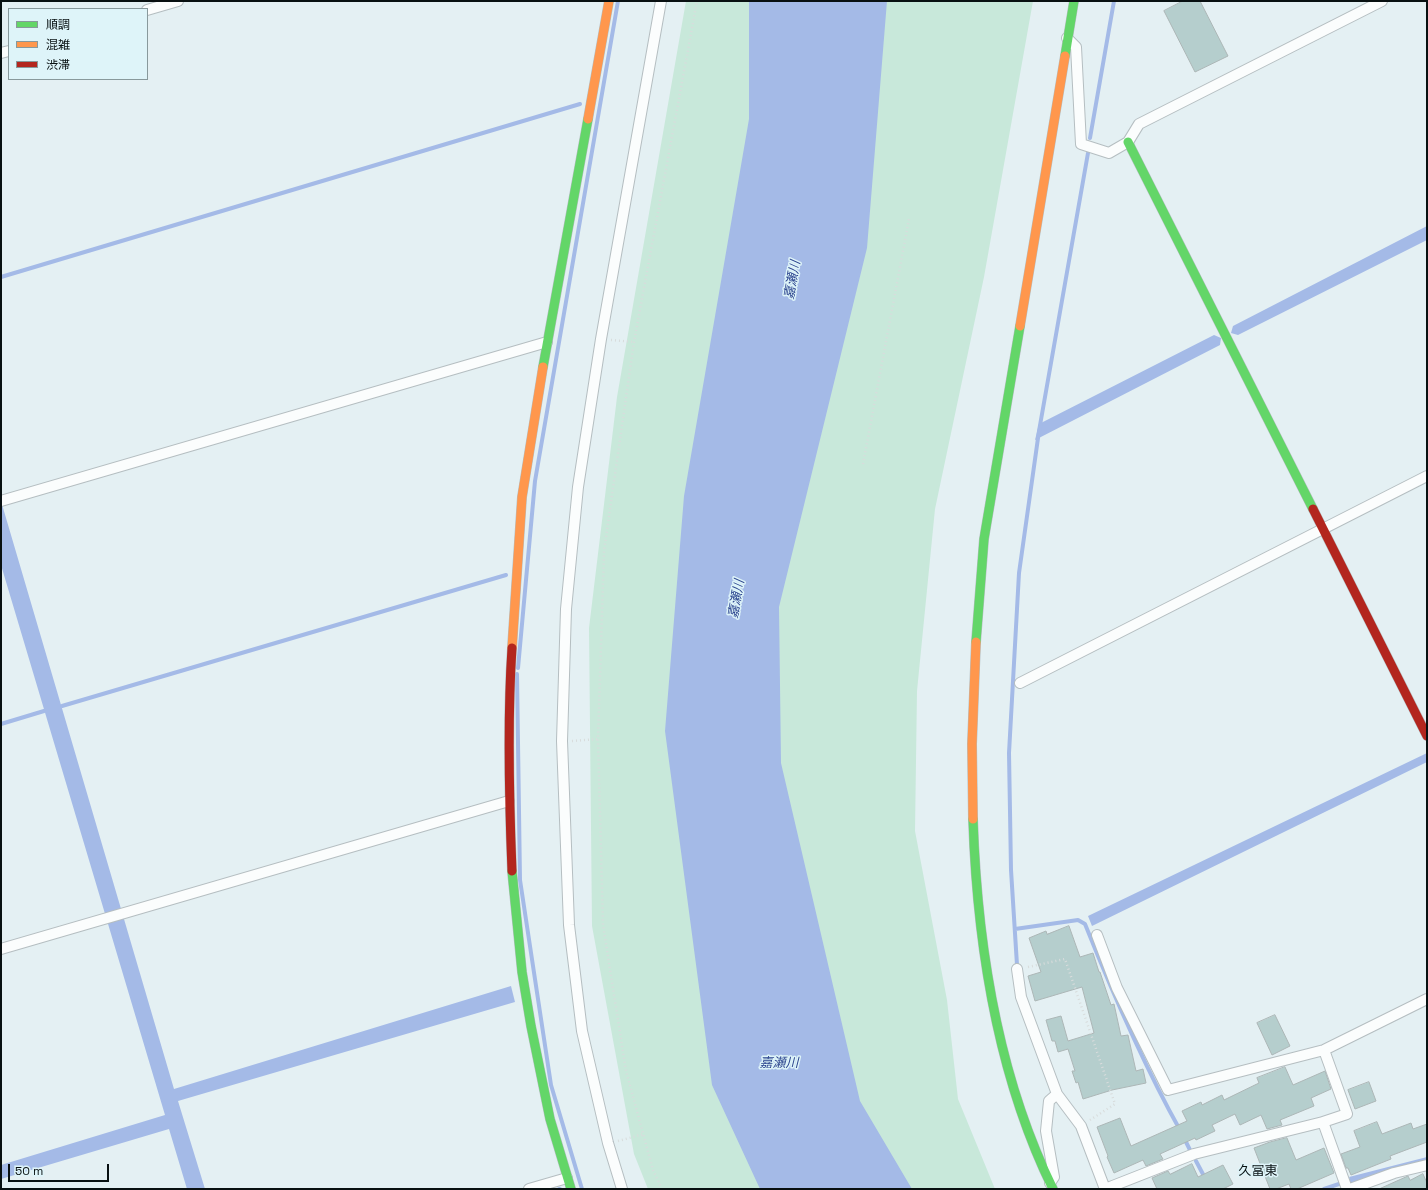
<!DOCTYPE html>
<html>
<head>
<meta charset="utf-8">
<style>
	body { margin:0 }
	#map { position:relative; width:1428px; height:1190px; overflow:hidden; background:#e4f0f3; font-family:"Space Grotesk","Noto Sans JP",sans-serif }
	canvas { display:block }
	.frame { position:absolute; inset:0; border:2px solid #081011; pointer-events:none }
	.legend { position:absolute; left:8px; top:8px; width:140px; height:72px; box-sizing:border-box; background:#def4f9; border:1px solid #88999c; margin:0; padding:5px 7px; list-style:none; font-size:12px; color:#081011 }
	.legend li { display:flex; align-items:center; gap:8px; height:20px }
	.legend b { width:20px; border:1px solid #88999c }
	.scale { position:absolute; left:8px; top:1164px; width:101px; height:18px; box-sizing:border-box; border:2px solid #081011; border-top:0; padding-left:5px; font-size:12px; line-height:14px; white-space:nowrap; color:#081011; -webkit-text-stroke:3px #def4f9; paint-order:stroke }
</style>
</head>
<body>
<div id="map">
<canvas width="1428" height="1190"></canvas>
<div class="frame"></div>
<ul class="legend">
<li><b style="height:5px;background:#63d668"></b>順調</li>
<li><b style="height:5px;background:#ff974d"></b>混雑</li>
<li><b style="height:5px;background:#b3261e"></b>渋滞</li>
</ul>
<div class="scale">50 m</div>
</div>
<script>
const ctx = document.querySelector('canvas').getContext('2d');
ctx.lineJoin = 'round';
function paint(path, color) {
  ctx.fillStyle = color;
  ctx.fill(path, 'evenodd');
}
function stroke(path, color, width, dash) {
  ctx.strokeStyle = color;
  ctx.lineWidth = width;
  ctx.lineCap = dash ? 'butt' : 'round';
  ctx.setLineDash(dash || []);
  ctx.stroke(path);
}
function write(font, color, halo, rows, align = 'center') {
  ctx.font = font + ' "Space Grotesk","Noto Sans JP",sans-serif';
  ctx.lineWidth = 3;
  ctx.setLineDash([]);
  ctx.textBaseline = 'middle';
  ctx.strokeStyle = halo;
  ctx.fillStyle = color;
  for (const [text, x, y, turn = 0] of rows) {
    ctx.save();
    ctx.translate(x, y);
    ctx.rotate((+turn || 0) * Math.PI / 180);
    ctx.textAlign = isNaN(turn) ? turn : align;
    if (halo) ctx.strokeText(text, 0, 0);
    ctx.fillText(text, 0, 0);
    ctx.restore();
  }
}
paint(new Path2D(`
	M686 1H772L776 1189H648L634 1154 592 926 589 628 617 397Z
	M867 1H1033L984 277 935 509 917 691 915 831 947 1000 958 1099 995 1189H894L850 1109 766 764 770 591Z`), '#c8e8da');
paint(new Path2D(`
	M749 1H887L867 248 779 607 781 763 860 1101 912 1189H760L712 1085 665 731 684 496 749 119Z
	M1427 226V240L1238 335 1231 333 1233 326Z
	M1214 335 1221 338 1220 345 1035 440 1039 424Z
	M1 501 174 1089 511 986 515 1002 178 1101 205 1189H187L169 1129 1 1179V1165L165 1115 1 565Z
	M1427 753V762L1092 926 1088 916Z
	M1427 1157V1161L1352 1183 1349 1177Z`), '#a4bae7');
stroke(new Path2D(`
	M1090 138 1114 1
	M1 277 580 104
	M518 668 535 481 618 1
	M517 674 520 880 551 1085 582 1189
	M62 706 506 575
	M1 724 44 711
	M1015 929 1078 920 1085 924C1113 994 1143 1064 1180 1130
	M1017 965 1011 870 1009 753 1019 573 1039 431 1088 153
	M1184 1138 1190 1150
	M1196 1161 1205 1178
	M559 1189H560
	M1324 1189 1351 1180`), '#a4bae7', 4);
const building = new Path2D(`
	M1183 1H1200L1228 56 1195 72 1164 11Z
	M1069 926 1080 957 1093 953 1099 972H1100L1111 1005 1114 1004 1121 1036 1128 1035 1136 1071 1143 1069 1146 1083 1112 1090 1083 1099 1078 1082 1076 1083 1072 1071H1075L1068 1049 1058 1052 1055 1041H1052L1046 1020 1061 1016 1068 1041 1094 1033 1082 987 1035 1001 1028 976 1041 972 1029 938 1046 931 1047 934Z
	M1275 1015 1290 1046 1272 1055 1257 1023Z
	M1285 1067 1293 1085 1325 1071 1331 1089 1311 1098 1314 1106 1280 1120 1282 1125 1267 1129 1261 1115 1240 1125 1235 1114 1212 1125 1215 1131 1196 1140 1195 1138 1160 1154 1163 1159 1146 1166 1143 1160 1114 1173 1107 1157 1108 1156 1097 1127 1120 1118 1131 1146 1187 1121 1182 1111 1201 1102 1202 1105 1222 1095 1224 1100 1259 1083 1257 1078Z
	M1369 1082 1376 1101 1355 1109 1348 1090Z
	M1377 1122 1382 1134 1411 1123 1413 1129 1427 1124V1142L1390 1156 1391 1159 1351 1175 1348 1168H1346L1341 1154 1360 1147 1354 1131Z
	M1287 1138 1296 1160 1324 1148 1334 1173 1297 1189H1291L1289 1184 1276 1189H1270L1254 1148 1270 1142Z
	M1192 1164 1198 1177 1223 1165 1233 1184 1223 1189H1157L1152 1178 1168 1171 1170 1174Z
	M1423 1174 1427 1183V1189H1379L1408 1176 1410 1180Z`);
paint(building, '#b5cecd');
stroke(building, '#acb6b6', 1);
const street = new Path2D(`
	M147 10 178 1
	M1067 38 1076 47 1081 144 1109 153 1128 142 1139 124 1382 1
	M1 53 9 51
	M1 501 547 342
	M1020 683 1427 476
	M1097 935 1117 988 1168 1090 1324 1050 1427 999
	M1 949 509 801
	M1017 969 1021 997 1057 1094 1081 1126 1105 1189
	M1323 1122 1347 1189
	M1050 1183 1054 1177 1046 1131 1049 1101 1057 1094
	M529 1189 567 1178
	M622 1189 608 1143 582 1031 569 925 562 741 566 609 578 487 601 339 661 1
	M1105 1189 1194 1154 1323 1122 1347 1114 1324 1050
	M1350 1189 1394 1173 1427 1165`);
const fast = new Path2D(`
	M1065 56 1074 1
	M1128 142 1313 509
	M543 367 588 119
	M976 642 984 539 1020 326
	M973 819C977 942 998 1077 1053 1189
	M512 871 522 972 531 1026 550 1119 571 1189`);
const slow = new Path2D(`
	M588 119 609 1
	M1020 326 1065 56
	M512 648 522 497 543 367
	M973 819 972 744 976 642`);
const jam = new Path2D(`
	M1313 509 1427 736
	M512 871C509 797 507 722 512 648`);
stroke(street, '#b5bec1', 12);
stroke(fast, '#b5bec1', 10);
stroke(slow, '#b5bec1', 10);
stroke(jam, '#b5bec1', 10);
stroke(new Path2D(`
	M611 340 634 342
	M863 464 909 219
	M572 741 598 739
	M1028 967 1065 959 1115 1104 1090 1120
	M618 1141 644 1134
	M662 1189 653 1170 626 1071 603 925 598 739 604 551 634 342 697 1`), '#d8dcdc', 2.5, [1, 3]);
stroke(street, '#fbfdfd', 10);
stroke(fast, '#63d668', 9);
stroke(slow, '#ff974d', 9);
stroke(jam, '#b3261e', 9);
write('italic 13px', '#2c458f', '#def4f9', [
	["嘉瀬川",793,280,-80],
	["嘉瀬川",737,599,-80],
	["嘉瀬川",779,1063]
]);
write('13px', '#081011', '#def4f9', [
	["久冨東",1258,1171]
]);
</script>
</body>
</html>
